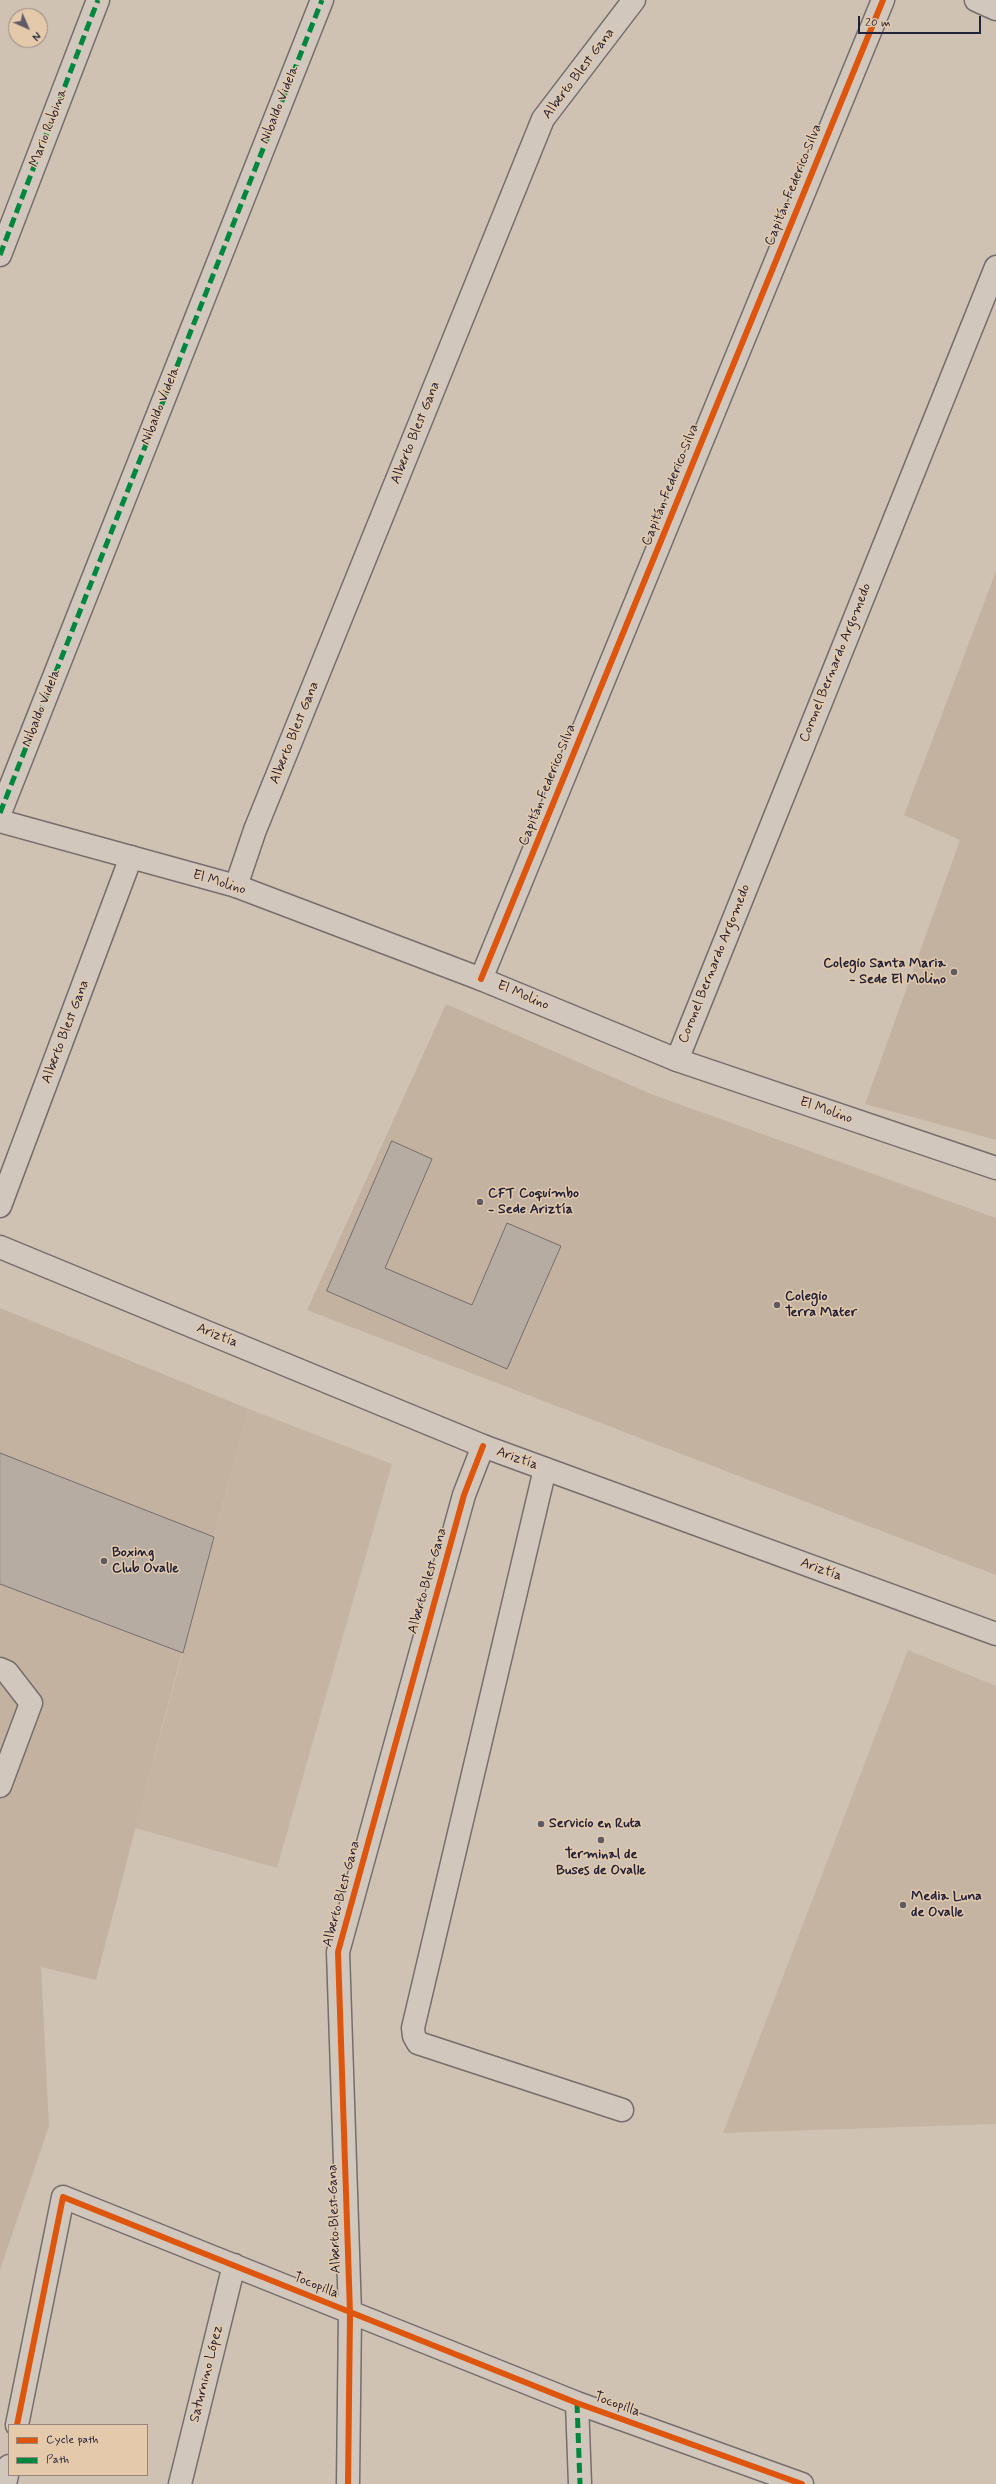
<!DOCTYPE html>
<html>
<head>
<meta charset="utf-8">
<style>
	body { margin:0 }
	#map { position:relative; width:996px; height:2484px; overflow:hidden; background:#d0c2b3; font-family:Mynerve,sans-serif }
	canvas { display:block }
	.legend { position:absolute; left:8px; top:2424px; width:140px; height:52px; box-sizing:border-box; background:#e4caab; border:1px solid #96877e; margin:0; padding:5px 7px; list-style:none; font-size:12px; color:#22223b }
	.legend li { display:flex; align-items:center; gap:8px; height:20px }
	.legend b { width:20px; border:1px solid #96877e }
	.north { position:absolute; left:8px; top:8px; width:40px; height:40px; box-sizing:border-box; background:#e4caab; border:1px solid #96877e; border-radius:50%; rotate:135deg; font-size:11px; font-weight:700; line-height:16px; text-align:center; color:#22223b }
	.north::after { content:''; display:block; margin:auto; width:14px; height:18px; background:#5f5a65; clip-path:polygon(50% 0,100% 100%,50% 72%,0 100%) }
	.scale { position:absolute; left:858px; top:16px; width:123px; height:18px; box-sizing:border-box; border:2px solid #22223b; border-top:0; padding-left:5px; font-size:12px; line-height:14px; white-space:nowrap; color:#22223b; -webkit-text-stroke:3px #e4caab; paint-order:stroke }
</style>
</head>
<body>
<div id="map">
<canvas width="996" height="2484"></canvas>
<ul class="legend">
<li><b style="height:5px;background:#de560e"></b>Cycle path</li>
<li><b style="height:5px;background:#00873e"></b>Path</li>
</ul>
<div class="north">N</div>
<div class="scale">20 m</div>
</div>
<script>
const ctx = document.querySelector('canvas').getContext('2d');
ctx.lineJoin = 'round';
function paint(path, color) {
  ctx.fillStyle = color;
  ctx.fill(path, 'evenodd');
}
function stroke(path, color, width, dash) {
  ctx.strokeStyle = color;
  ctx.lineWidth = width;
  ctx.lineCap = dash ? 'butt' : 'round';
  ctx.setLineDash(dash || []);
  ctx.stroke(path);
}
function write(font, color, halo, rows, align = 'center') {
  ctx.font = font + ' Mynerve,sans-serif';
  ctx.lineWidth = 3;
  ctx.setLineDash([]);
  ctx.textBaseline = 'middle';
  ctx.strokeStyle = halo;
  ctx.fillStyle = color;
  for (const [text, x, y, turn = 0] of rows) {
    ctx.save();
    ctx.translate(x, y);
    ctx.rotate((+turn || 0) * Math.PI / 180);
    ctx.textAlign = isNaN(turn) ? turn : align;
    if (halo) ctx.strokeText(text, 0, 0);
    ctx.fillText(text, 0, 0);
    ctx.restore();
  }
}
paint(new Path2D(`
	M996 571V1140L865 1104 960 840 904 815Z
	M446 1004 651 1094 996 1218V1575L307 1310Z
	M0 1308 249 1409 165 1715 96 1980 41 1967 49 2126 0 2270Z`), '#c4b2a1');
paint(new Path2D(`
	M249 1409 392 1464 277 1868 135 1828Z
	M908 1650 996 1686V2124L723 2133Z`), '#c6b4a2');
const building = new Path2D(`
	M392 1141 432 1159 385 1268 472 1305 507 1223 561 1246 507 1369 327 1291Z
	M0 1453 214 1537 183 1653 0 1584Z`);
paint(building, '#b6aca2');
stroke(building, '#756e6d', 1);
const minor = new Path2D(`
	M976 0 996 9
	M0 255 98 0
	M0 813 322 0
	M236 886 255 830 543 119 634 0
	M481 979 883 0
	M677 1060 996 267
	M0 1206 131 857
	M545 1469 413 2028 414 2036 418 2043 622 2110
	M0 1669 7 1672 31 1703 0 1786
	M577 2403 580 2484
	M17 2425 63 2197 577 2403 802 2484
	M5 2484 9 2466
	M180 2484 234 2265
	M348 2484 350 2313 338 1952 464 1495 483 1446`);
const major = new Path2D(`
	M0 821 236 886 481 979 677 1060 996 1168
	M0 1247 483 1446 996 1634`);
stroke(minor, '#756e6d', 25);
stroke(major, '#756e6d', 25);
stroke(minor, '#d1c7bc', 22);
stroke(major, '#d1c7bc', 22);
stroke(new Path2D(`
	M0 255 98 0
	M0 813 322 0
	M577 2403 580 2484`), '#00873e', 5, [10, 5]);
stroke(new Path2D(`
	M481 979 883 0
	M17 2425 63 2197 577 2403 802 2484
	M348 2484 350 2313 338 1952 464 1495 483 1446`), '#de560e', 6);
for (const [x, y, r, color] of [
	[954,972,4,"#5f5a65"],
	[480,1202,4,"#5f5a65"],
	[777,1305,4,"#5f5a65"],
	[104,1561,4,"#5f5a65"],
	[541,1824,4,"#5f5a65"],
	[601,1840,4,"#5f5a65"],
	[903,1905,4,"#5f5a65"]
]) {
  const dot = new Path2D();
  dot.arc(x, y, r, 0, 2 * Math.PI);
  ctx.fillStyle = color;
  ctx.fill(dot);
  stroke(dot, '#e4caab', 1.5);
}
write('14px', '#22223b', '#e4caab', [
	["Alberto Blest Gana",579,74,-53],
	["Nibaldo Videla",280,105,-68],
	["Mario Rubina",49,128,-69],
	["Capitán Federico Silva",794,185,-68],
	["Nibaldo Videla",161,406,-68],
	["Alberto Blest Gana",416,433,-68],
	["Capitán Federico Silva",671,485,-68],
	["Coronel Bernardo Argomedo",836,663,-68],
	["Nibaldo Videla",42,708,-68],
	["Alberto Blest Gana",295,733,-68],
	["Capitán Federico Silva",548,785,-68],
	["El Molino",219,883,17],
	["Coronel Bernardo Argomedo",715,964,-68],
	["El Molino",523,996,23],
	["Alberto Blest Gana",66,1032,-69],
	["El Molino",826,1111,19],
	["Ariztía",217,1336,22],
	["Ariztía",517,1459,20],
	["Ariztía",821,1570,20],
	["Alberto Blest Gana",428,1581,-74],
	["Alberto Blest Gana",342,1894,-75],
	["Alberto Blest Gana",335,2219,-92],
	["Tocopilla",316,2286,22],
	["Saturnino López",207,2374,-76],
	["Tocopilla",617,2405,20]
]);
write('bold 14px', '#22223b', '#e4caab', [
	["Colegio Santa Maria",946,964,"right"],
	["- Sede El Molino",946,980,"right"],
	["CFT Coquimbo",488,1194],
	["- Sede Ariztía",488,1210],
	["Colegio",785,1297],
	["Terra Mater",785,1313],
	["Boxing",112,1553],
	["Club Ovalle",112,1569],
	["Servicio en Ruta",549,1824],
	["Terminal de",601,1855,"center"],
	["Buses de Ovalle",601,1871,"center"],
	["Media Luna",911,1897],
	["de Ovalle",911,1913]
], 'left');
</script>
</body>
</html>
